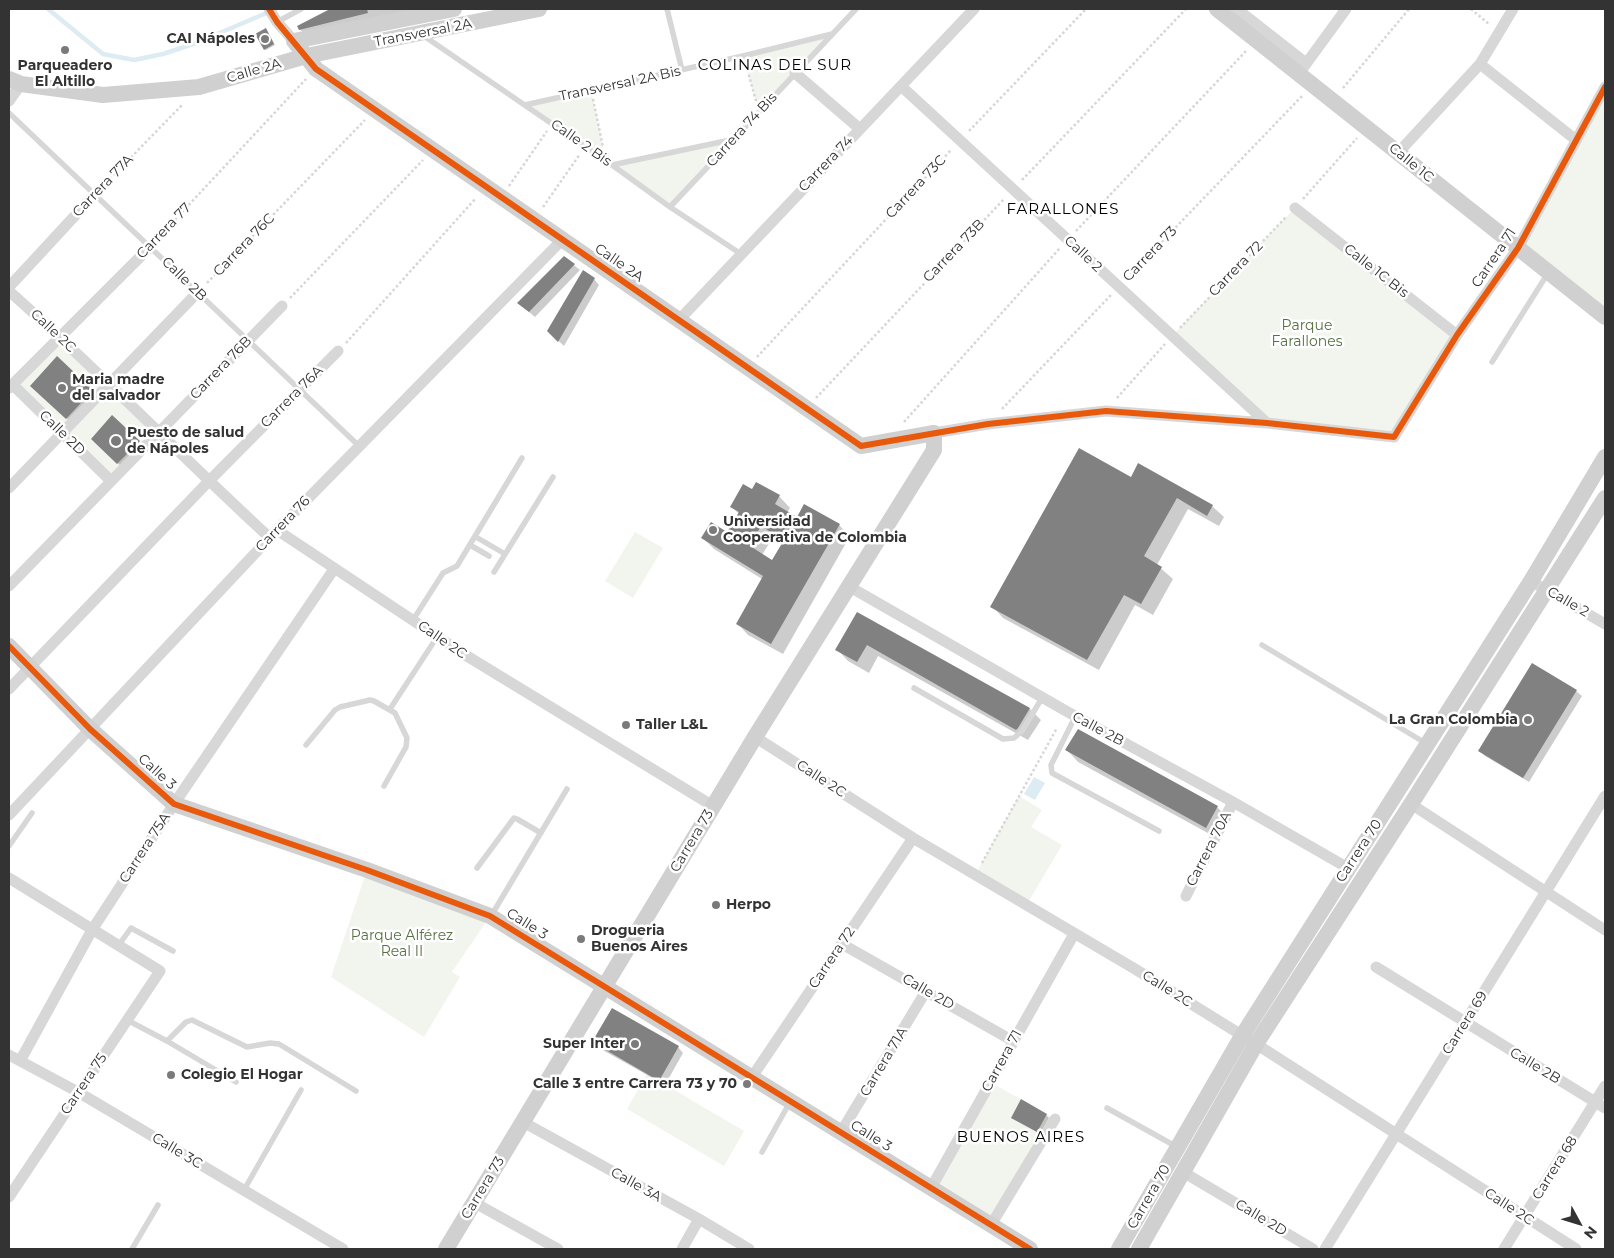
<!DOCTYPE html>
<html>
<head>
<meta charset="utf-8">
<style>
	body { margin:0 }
	#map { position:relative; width:1614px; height:1258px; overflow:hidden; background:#fff; font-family:Montserrat,sans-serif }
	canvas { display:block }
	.frame { position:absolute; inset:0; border:10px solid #333; pointer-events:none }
	.north { position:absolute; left:1554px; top:1198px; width:50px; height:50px; -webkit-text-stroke:4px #fff; paint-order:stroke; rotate:129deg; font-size:14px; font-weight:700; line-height:20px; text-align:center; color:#333 }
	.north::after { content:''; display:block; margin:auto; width:18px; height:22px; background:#333; clip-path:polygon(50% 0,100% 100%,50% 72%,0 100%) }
</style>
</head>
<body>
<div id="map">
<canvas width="1614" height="1258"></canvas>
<div class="frame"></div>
<div class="north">N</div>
</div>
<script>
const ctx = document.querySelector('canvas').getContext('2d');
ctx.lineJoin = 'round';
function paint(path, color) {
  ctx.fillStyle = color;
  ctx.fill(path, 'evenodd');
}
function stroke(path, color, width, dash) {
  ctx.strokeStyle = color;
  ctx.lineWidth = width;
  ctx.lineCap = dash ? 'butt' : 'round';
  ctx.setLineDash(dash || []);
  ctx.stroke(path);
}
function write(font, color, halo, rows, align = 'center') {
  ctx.font = font + ' Montserrat,sans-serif';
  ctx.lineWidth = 5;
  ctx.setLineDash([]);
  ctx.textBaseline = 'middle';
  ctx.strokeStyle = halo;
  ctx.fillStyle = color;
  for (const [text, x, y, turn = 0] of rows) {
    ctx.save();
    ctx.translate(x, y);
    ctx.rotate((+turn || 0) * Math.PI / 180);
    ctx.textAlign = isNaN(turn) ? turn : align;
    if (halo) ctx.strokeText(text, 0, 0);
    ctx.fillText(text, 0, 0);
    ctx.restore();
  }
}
paint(new Path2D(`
	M832 34 759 112 743 56Z
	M1605 87V317L1518 248Z
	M591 90 606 161 525 105Z
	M735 139 670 207 612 165Z
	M1295 208 1457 335 1394 437 1267 423 1172 336Z
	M60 336 158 433 111 481 12 384Z
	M635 532 663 548 633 598 605 581Z
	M1019 796 1042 810 1031 827 1062 845 1026 906 975 875Z
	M367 870 490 916 452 972 460 977 424 1037 331 977Z
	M647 1074 744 1131 724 1166 627 1109Z
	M990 1082 1055 1119 991 1225 931 1188Z`), '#f1f5ed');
paint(new Path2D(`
	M1034 777 1045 783 1035 800 1024 794Z`), '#ddebf3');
paint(new Path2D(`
	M333 9H458L311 41 300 29 299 26Z
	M267 31 275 45 266 50 265 49Z
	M564 257 580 270 535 317 518 303Z
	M594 279 599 285 564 346 548 331Z
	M57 358 98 396 72 423 37 391Z
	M113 417 144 447 124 469 92 439Z
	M1131 478 1212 506 1224 517 1219 526 1188 509 1157 565 1173 579 1153 615 1135 605 1099 670 1003 618 992 606Z
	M752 490 779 496 790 508 787 513 797 518 839 525 850 536 783 654 748 635 737 623 762 579 714 549 703 538 727 534 739 514 732 507ZM773 537 783 543 773 562 762 555Z
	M857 613 1030 709 1041 720 1028 740 878 656 869 673 848 661 837 649Z
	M1576 691 1582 696 1529 782 1485 756 1480 751Z
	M1067 750 1217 807 1228 818 1217 838 1078 762Z
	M594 1042 678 1047 683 1053 665 1085 599 1048Z
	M1046 1115 1049 1118 1040 1134 1013 1117Z`), '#0003');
stroke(new Path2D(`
	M48 9 103 54 134 60 163 54 196 43 276 9`), '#ddebf3', 4.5);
paint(new Path2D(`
	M330 9H367L368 13 299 30 297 26Z
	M266 28 274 44 264 50 255 34Z
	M564 256 575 264 529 312 517 303Z
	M583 270 595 278 558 342 547 331Z
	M57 356 93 390 66 419 30 386Z
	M112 415 140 441 117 464 91 439Z
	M1079 448 1131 477 1138 463 1213 505 1207 516 1177 498 1144 556 1162 567 1141 604 1124 595 1087 660 990 607Z
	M756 482 780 495 775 504 797 517 804 504 840 524 771 644 736 624 763 576 701 538 711 522 727 532 739 512 730 507 743 484 752 489ZM761 526 784 540 772 560 750 546Z
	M857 612 1030 708 1018 728 1016 730 867 645 857 662 835 650Z
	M1532 663 1577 690 1523 778 1478 751Z
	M1078 729 1218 806 1206 828 1065 750Z
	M612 1008 679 1046 659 1081 592 1042Z
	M1021 1099 1047 1114 1037 1132 1011 1118Z`), '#818181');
stroke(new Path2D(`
	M1471 9 1489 24
	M746 65 756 101
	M1343 88 1409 9
	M593 99 603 147
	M969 131 1086 9
	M1022 180 1186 9
	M103 186 183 104
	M509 186 547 131
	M1303 199 1357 138
	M543 207 580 154
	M1076 231 1246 51
	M158 238 306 79
	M1127 278 1303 95
	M207 283 365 120
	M290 298 423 160
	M1180 328 1287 216
	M346 343 476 198
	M757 357 951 150
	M816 398 1005 198
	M1117 398 1165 344
	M1002 409 1111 295
	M904 422 1060 248
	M982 863 1057 728`), '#d6d6d6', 2.5, [2.5, 2.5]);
stroke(new Path2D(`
	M667 9 682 70
	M277 22 301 9
	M424 36 612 165 670 207 741 254
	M525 105 743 56 832 34
	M9 113 359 446
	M612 165 735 139
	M670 207 856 9
	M1492 362 1548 273
	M476 537 505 554
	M470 545 489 556
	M494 572 553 477
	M413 620 443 573 457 566 522 458
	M1262 645 1427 744
	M914 688 1003 739 1014 738 1022 731 1042 698
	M390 709 437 637
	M1075 717 1051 765 1052 773 1159 831
	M306 745 335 710 340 707 370 700 374 701 395 713 407 738 406 747 384 786
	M9 846 32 813
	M477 868 514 818 517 819 541 833
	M491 916 567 789
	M118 946 131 928 173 951
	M127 1020 167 1041 236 1082
	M167 1041 186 1022 192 1020 247 1047 270 1043 279 1044 356 1091
	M1107 1108 1177 1147
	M762 1152 790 1102
	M244 1190 301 1090
	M132 1249 158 1205`), '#d7d7d7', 5.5);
stroke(new Path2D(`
	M269 9 277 22 294 41
	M1237 9 1306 63
	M1480 64 1576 140
	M1303 68 1346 9
	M795 73 860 129
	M901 86 1267 423
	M9 101 21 84
	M1398 153 1480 64 1513 9
	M1295 208 1457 335
	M9 287 95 194
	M9 291C98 370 182 457 270 538
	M679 320 974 9
	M12 384 111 481
	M9 388 150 247
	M934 433 988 424 1106 411 1267 423 1394 437 1457 335 1518 248 1605 87
	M9 488 198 292
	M277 530 462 653 713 806
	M1531 581 1605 624
	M9 586 282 306
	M850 587 1066 711 1233 802 1348 868
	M9 689 209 481 338 351
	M755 737 913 838 1135 969 1256 1044 1576 1249
	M1411 804 1605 930
	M9 815 277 530 563 239
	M9 878 160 971 9 1197
	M1186 896 1233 802
	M842 944 1013 1041
	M1376 967 1605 1108
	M9 1055 78 1092 343 1249
	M20 1061 92 930 174 804 334 569
	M752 1077 913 838
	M523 1122 699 1219 749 1249
	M841 1132 926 991
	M1183 1172 1313 1249
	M931 1188 1074 934
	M475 1203 558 1249
	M991 1225 1055 1119
	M682 1249 699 1219
	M1325 1249 1605 796
	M1504 1249 1605 1086`), '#d7d7d7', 11);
stroke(new Path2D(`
	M1217 9 1605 317
	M9 79 21 84 103 95 199 87 306 56 539 9
	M9 646 90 729 174 804 367 870 490 916 1030 1249
	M446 1249 755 737 934 450V433L861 446 316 69 294 41 454 9
	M1119 1249 1242 1036 1531 581 1605 457
	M1139 1249 1256 1044 1411 804 1605 498`), '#d0d0d0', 16);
stroke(new Path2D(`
	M269 9 277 22 316 69 861 446 988 424 1106 411 1267 423 1394 437 1457 335 1518 248 1605 87
	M9 646 90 729 174 804 367 870 490 916 1030 1249`), '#e8590c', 6);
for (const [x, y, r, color] of [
	[265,39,5,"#7a7a7a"],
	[65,50,5,"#7a7a7a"],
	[62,388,5,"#7a7a7a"],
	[116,441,6,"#7a7a7a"],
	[713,530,5,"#7a7a7a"],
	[1528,720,5,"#7a7a7a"],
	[626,725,5,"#7a7a7a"],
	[716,905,5,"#7a7a7a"],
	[581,939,5,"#7a7a7a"],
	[635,1044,5,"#7a7a7a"],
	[171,1075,5,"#7a7a7a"],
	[747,1084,5,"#7a7a7a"]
]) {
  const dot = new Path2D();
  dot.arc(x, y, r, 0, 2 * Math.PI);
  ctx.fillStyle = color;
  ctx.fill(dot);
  stroke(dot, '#fff', 2);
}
write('14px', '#333', '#fff', [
	["Transversal 2A",423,33,-11],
	["Calle 2A",254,71,-16],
	["Transversal 2A Bis",620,84,-12],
	["Carrera 74 Bis",742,130,-47],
	["Calle 2 Bis",581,143,35],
	["Calle 1C",1411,163,39],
	["Carrera 74",826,164,-46],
	["Carrera 77A",103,186,-46],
	["Carrera 73C",916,187,-47],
	["Carrera 77",164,231,-46],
	["Carrera 76C",244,245,-46],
	["Carrera 73B",954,251,-46],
	["Calle 2",1083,254,43],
	["Carrera 73",1150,254,-46],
	["Carrera 71",1494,258,-56],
	["Calle 2A",619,263,35],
	["Carrera 72",1236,269,-46],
	["Calle 1C Bis",1376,271,38],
	["Calle 2B",184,279,44],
	["Calle 2C",53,331,43],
	["Carrera 76B",221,368,-46],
	["Carrera 76A",292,397,-45],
	["Calle 2D",62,433,44],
	["Carrera 76",283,524,-46],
	["Calle 2",1568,602,30],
	["Calle 2C",442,640,34],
	["Calle 2B",1098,729,28],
	["Calle 3",157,772,42],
	["Calle 2C",821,779,33],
	["Carrera 73",692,841,-59],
	["Carrera 75A",145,848,-57],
	["Carrera 70A",1209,849,-63],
	["Carrera 70",1359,851,-57],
	["Calle 3",527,924,32],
	["Carrera 72",832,958,-56],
	["Calle 2C",1167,989,32],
	["Calle 2D",928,992,30],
	["Carrera 69",1465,1023,-58],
	["Carrera 71",1002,1061,-61],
	["Carrera 71A",884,1062,-59],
	["Calle 2B",1535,1066,31],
	["Carrera 75",84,1084,-56],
	["Calle 3",871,1136,32],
	["Calle 3C",177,1151,31],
	["Carrera 68",1555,1168,-58],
	["Calle 3A",636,1185,29],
	["Carrera 73",483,1188,-59],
	["Carrera 70",1149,1197,-60],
	["Calle 2C",1509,1207,33],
	["Calle 2D",1261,1218,31]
]);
write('bold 14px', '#333', '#fff', [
	["CAI Nápoles",255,39,"right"],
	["Parqueadero",65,66,"center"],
	["El Altillo",65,82,"center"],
	["Maria madre",72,380],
	["del salvador",72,396],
	["Puesto de salud",127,433],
	["de Nápoles",127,449],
	["Universidad",723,522],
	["Cooperativa de Colombia",723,538],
	["La Gran Colombia",1518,720,"right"],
	["Taller L&L",636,725],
	["Herpo",726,905],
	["Drogueria",591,931],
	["Buenos Aires",591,947],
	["Super Inter",625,1044,"right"],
	["Colegio El Hogar",181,1075],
	["Calle 3 entre Carrera 73 y 70",737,1084,"right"]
], 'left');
write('14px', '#56703f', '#fff', [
	["Parque",1307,326],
	["Farallones",1307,342],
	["Parque Alférez",402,936],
	["Real II",402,952]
]);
ctx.letterSpacing = '1px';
write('15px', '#000', '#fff', [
	["COLINAS DEL SUR",775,66],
	["FARALLONES",1063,210],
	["BUENOS AIRES",1021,1138]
]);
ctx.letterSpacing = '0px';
</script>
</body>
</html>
